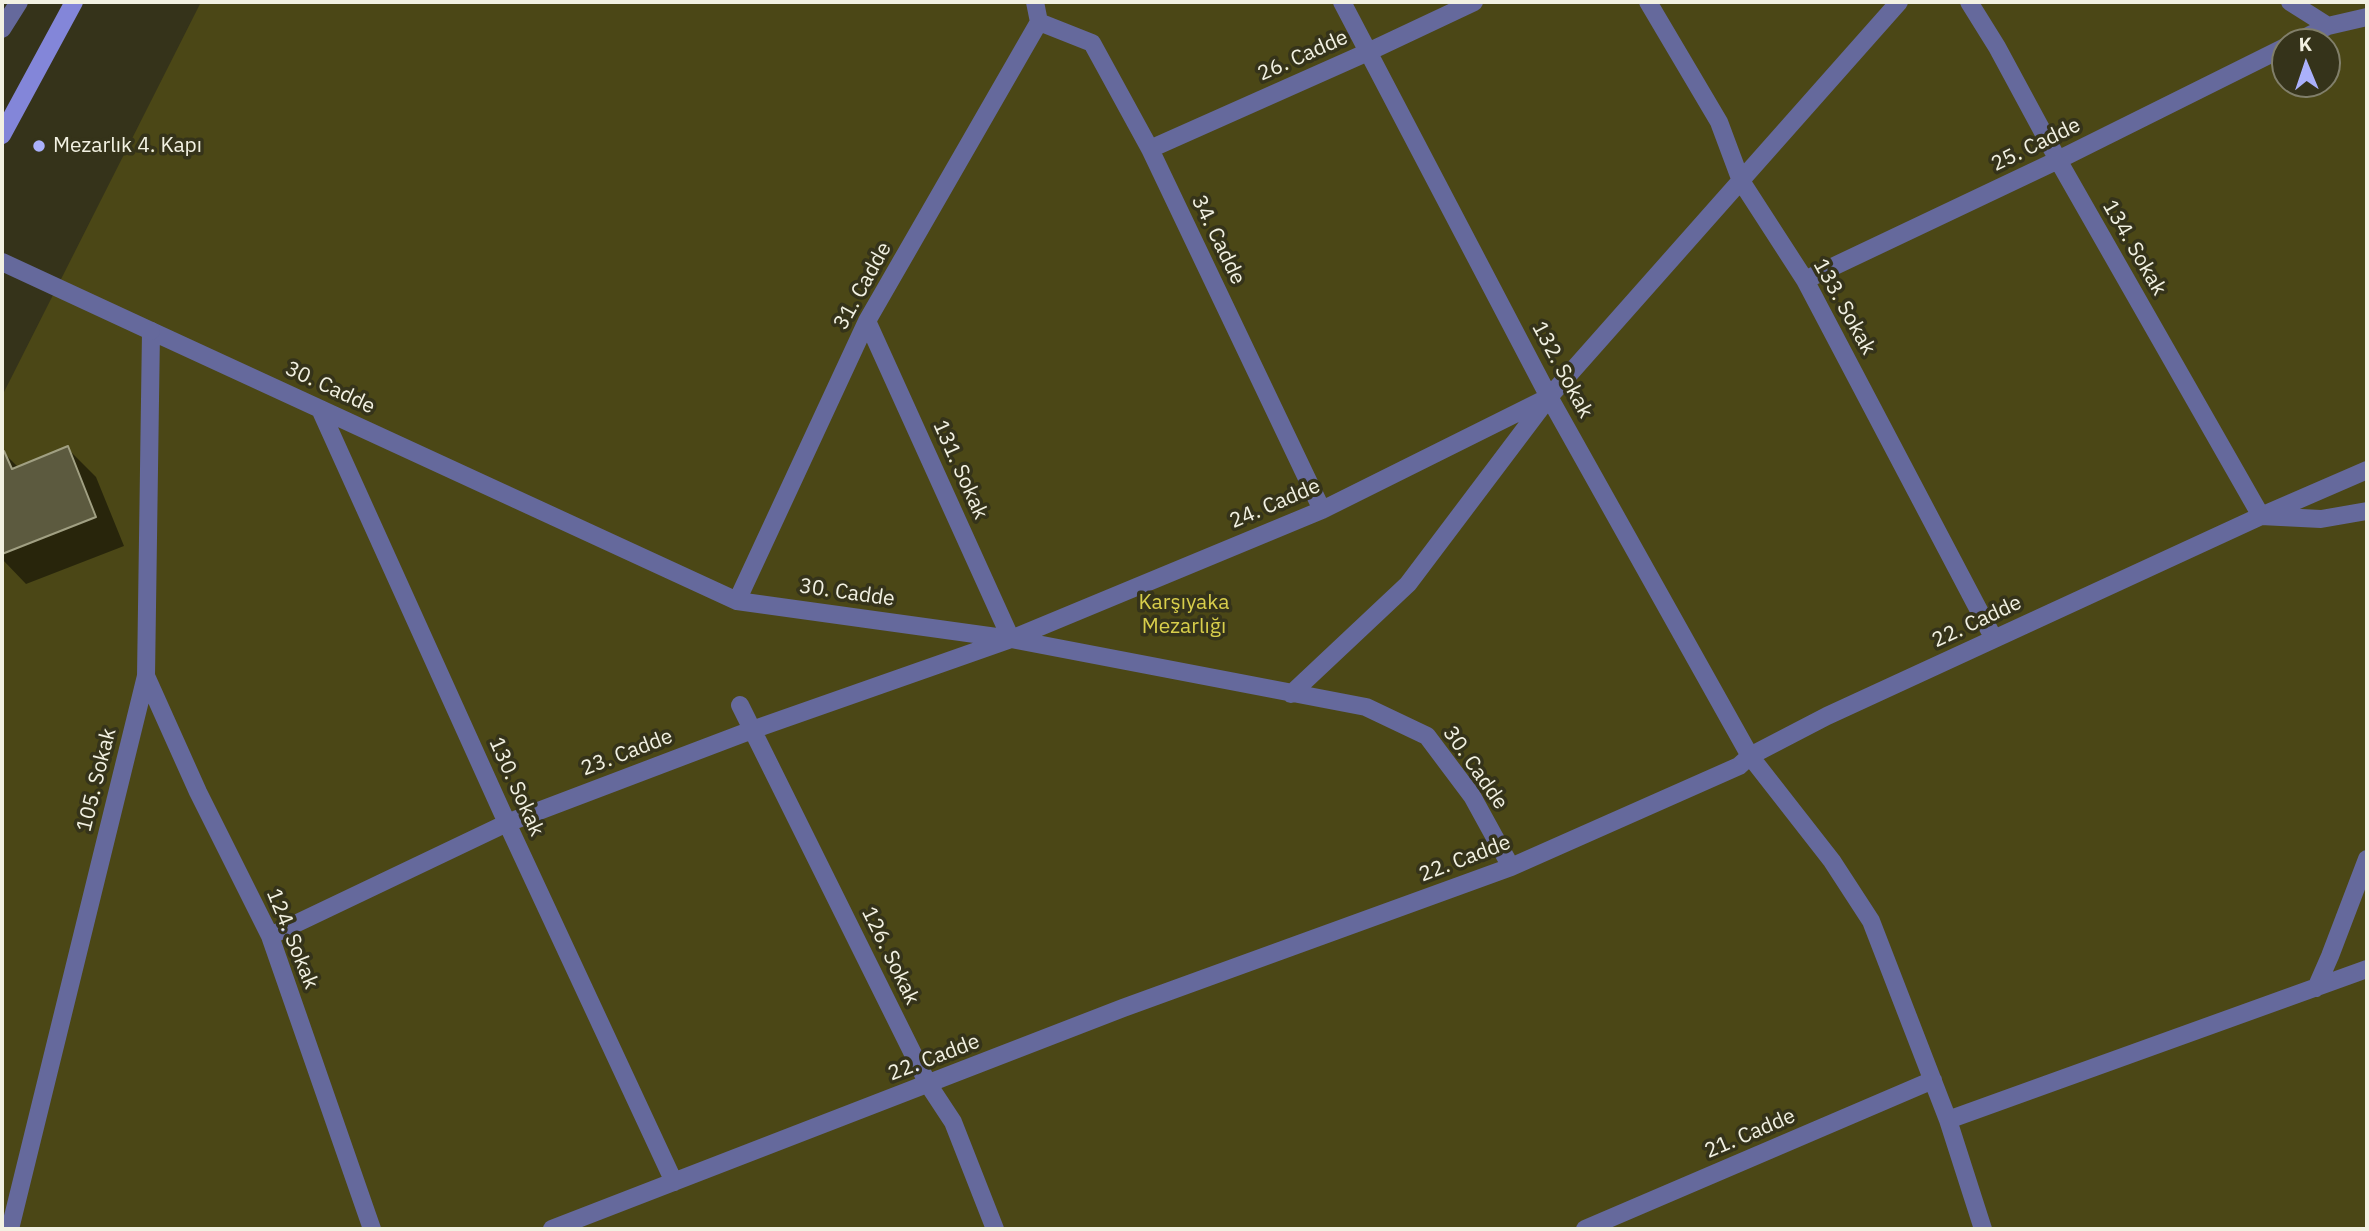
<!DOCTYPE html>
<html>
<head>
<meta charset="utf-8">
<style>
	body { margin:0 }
	#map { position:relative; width:2369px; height:1231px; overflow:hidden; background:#35331a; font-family:"IBM Plex Sans",sans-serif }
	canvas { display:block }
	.frame { position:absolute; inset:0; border:4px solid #f2f1e2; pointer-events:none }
	.north { position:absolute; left:2271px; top:28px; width:70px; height:70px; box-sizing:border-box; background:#35331a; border:2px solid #817f6a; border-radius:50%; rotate:358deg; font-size:19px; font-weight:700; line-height:28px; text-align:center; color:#f2f1e2 }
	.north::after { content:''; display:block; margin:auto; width:24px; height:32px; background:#aab0fb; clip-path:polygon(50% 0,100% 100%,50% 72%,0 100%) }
</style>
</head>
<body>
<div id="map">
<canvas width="2369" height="1231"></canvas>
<div class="frame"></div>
<div class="north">K</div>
</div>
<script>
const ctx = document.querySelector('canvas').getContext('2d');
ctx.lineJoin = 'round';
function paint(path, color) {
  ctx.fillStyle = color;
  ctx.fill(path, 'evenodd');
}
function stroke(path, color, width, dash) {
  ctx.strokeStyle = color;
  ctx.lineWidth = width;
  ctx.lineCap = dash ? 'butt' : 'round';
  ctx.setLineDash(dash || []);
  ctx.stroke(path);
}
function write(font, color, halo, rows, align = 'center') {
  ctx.font = font + ' "IBM Plex Sans",sans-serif';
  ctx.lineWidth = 7;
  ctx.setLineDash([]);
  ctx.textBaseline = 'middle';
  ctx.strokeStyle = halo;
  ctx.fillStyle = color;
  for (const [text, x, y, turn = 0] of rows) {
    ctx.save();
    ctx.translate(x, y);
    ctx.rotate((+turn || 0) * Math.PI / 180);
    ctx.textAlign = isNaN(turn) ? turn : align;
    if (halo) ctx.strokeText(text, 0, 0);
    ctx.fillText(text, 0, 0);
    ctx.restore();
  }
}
paint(new Path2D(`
	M201 2H2367V1229H2V396ZM2285 42H2327V84H2285Z`), '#4b4716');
paint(new Path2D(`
	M67 448 96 477 124 546 26 584 2 559V453H4L19 468Z`), '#0007');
const building = new Path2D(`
	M68 446 96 517 2 554V452L4 451 12 469Z`);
paint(building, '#5c5a3f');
stroke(building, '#a1a083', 2);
stroke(new Path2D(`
	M1342 2 1549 397 1750 756 1832 861 1871 921 1948 1120 1983 1229
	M1648 2 1719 122 1741 181 1805 280 1994 639
	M1969 2 1997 47 2058 160 2261 516 2321 519 2367 511
	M2290 2 2328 26
	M1039 22 1092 43 1150 149 1322 510
	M2296 42 2328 26 2367 17
	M1150 149 1368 52 1474 2
	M1805 280 2058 160 2285 47
	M867 321 1011 639
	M320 409 507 823 674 1182
	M737 601 867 321 1039 22 1035 2
	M146 676 198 792 270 936 372 1229
	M1291 694 1408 584 1549 397 1899 2
	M740 705 928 1084 953 1122 995 1229
	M270 936 507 823 752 730 1011 639 1322 510 1549 397
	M2316 988 2330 956 2367 859
	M1948 1120 2367 969
	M10 1229 146 676 151 331 737 601 1011 639 1366 707 1427 736 1472 796 1511 867
	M552 1229 1123 1008 1511 867 1739 766 1750 756 1827 716 2261 516 2367 470
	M1585 1229 1933 1080`), '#65699c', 18);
stroke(new Path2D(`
	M2 29 19 2
	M2 262 151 331`), '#65699c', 18);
stroke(new Path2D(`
	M2 135 74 2`), '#8386d9', 18);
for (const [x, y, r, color] of [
	[39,146,7,"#aab0fb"]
]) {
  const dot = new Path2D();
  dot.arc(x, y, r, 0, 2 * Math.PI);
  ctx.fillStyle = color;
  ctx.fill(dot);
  stroke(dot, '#35331a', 2.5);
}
write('21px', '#f2f1e2', '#35331a', [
	["26. Cadde",1303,56,-24],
	["25. Cadde",2036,145,-26],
	["34. Cadde",1218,240,64],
	["134. Sokak",2134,248,60],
	["31. Cadde",863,286,-61],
	["133. Sokak",1844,307,61],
	["132. Sokak",1562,370,62],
	["30. Cadde",330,388,25],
	["131. Sokak",960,470,66],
	["24. Cadde",1275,504,-23],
	["30. Cadde",847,593,8],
	["22. Cadde",1977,622,-25],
	["23. Cadde",627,753,-21],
	["30. Cadde",1475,768,55],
	["105. Sokak",97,780,-76],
	["130. Sokak",516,787,66],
	["22. Cadde",1465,859,-21],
	["124. Sokak",292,939,68],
	["126. Sokak",890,956,64],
	["22. Cadde",934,1058,-21],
	["21. Cadde",1750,1134,-23]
]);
write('21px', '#f2f1e2', '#35331a', [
	["Mezarlık 4. Kapı",53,146]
], 'left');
write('21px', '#d8ce4b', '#35331a', [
	["Karşıyaka",1184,603],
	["Mezarlığı",1184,627]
]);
</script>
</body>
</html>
